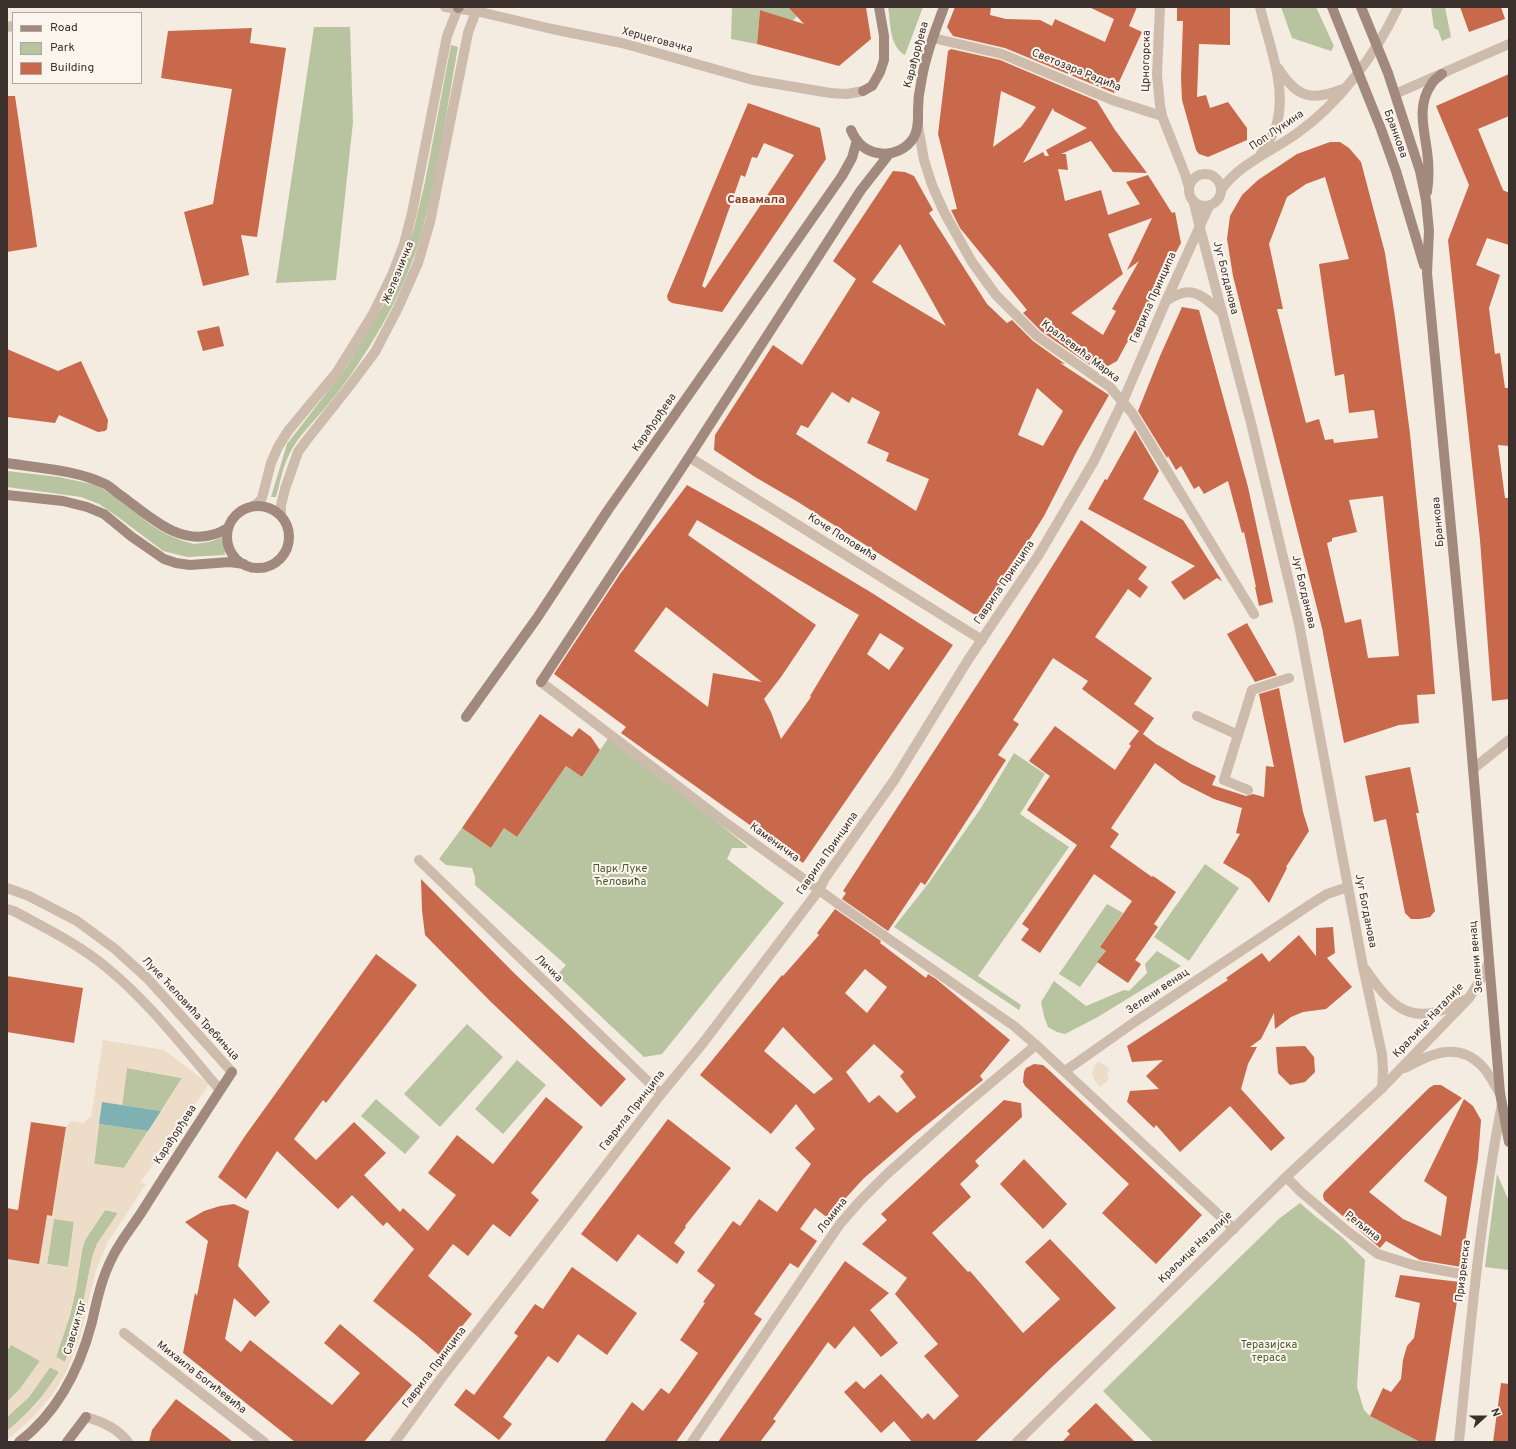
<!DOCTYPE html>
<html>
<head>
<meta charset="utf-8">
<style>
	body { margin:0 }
	#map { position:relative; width:1516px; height:1449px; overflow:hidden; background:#f4ebe1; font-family:Overpass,sans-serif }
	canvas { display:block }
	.frame { position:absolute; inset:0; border:8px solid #3b302b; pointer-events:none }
	.legend { position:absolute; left:12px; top:12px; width:130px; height:72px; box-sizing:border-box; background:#fbf5ee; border:1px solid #aea6a0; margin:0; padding:5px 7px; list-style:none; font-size:12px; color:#3b302b }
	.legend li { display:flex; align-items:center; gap:8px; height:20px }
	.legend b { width:20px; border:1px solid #aea6a0 }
	.north { position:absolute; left:1464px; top:1397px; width:40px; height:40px; -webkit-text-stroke:3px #fbf5ee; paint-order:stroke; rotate:69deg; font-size:11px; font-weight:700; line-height:16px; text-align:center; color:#3b302b }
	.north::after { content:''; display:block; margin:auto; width:14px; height:18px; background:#3b302b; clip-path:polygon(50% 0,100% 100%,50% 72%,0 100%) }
</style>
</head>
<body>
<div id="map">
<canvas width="1516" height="1449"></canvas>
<div class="frame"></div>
<ul class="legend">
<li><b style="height:5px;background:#a18a7d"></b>Road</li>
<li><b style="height:11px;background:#b8c4a0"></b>Park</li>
<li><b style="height:11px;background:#c8694b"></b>Building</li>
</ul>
<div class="north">N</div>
</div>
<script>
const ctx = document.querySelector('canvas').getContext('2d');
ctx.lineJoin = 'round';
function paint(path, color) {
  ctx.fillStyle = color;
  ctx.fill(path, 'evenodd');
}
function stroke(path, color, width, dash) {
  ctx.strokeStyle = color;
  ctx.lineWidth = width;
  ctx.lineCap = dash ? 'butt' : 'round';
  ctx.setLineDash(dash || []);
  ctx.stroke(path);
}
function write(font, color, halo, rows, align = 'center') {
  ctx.font = font + ' Overpass,sans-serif';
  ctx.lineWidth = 4;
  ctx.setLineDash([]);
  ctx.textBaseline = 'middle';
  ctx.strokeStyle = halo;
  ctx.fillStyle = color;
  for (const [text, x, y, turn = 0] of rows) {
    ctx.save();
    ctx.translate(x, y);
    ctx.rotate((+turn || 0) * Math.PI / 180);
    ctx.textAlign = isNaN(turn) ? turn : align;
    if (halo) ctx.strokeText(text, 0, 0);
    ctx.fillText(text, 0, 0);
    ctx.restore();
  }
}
paint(new Path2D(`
	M732 7H788L797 16 793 21 760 10 757 44 731 39Z
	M888 7H923L905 55C889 46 891 24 888 7Z
	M1281 7H1316L1334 46 1331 51 1292 38Z
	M1431 7H1445L1451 37 1442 41 1438 30 1434 28Z
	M314 27H350L353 122 336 280 276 283Z
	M451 45 458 47C447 107 439 168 423 228 414 262 399 296 381 327 366 353 349 379 330 402 316 420 297 436 288 457 282 469 280 484 276 497H271L287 444 345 369 384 304 398 272 414 228 425 182Z
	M7 471 59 477 96 485 114 496 151 525 166 534 183 541 194 544 209 542 223 537 225 555 187 557 163 551 118 517 99 504 81 497 7 487Z
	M609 737 747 846V848H732L727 859 784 903 662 1054 644 1057 557 975 566 965 475 885V877L472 868 446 865 439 859 462 828 491 848 504 828 517 837 566 766 582 777Z
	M1014 753 1045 774 1020 814 1069 847 978 976 1021 1005 1019 1010 894 927 928 884 981 808Z
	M1205 864 1239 888 1189 961 1154 937Z
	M1107 904 1123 913 1100 947 1106 951 1080 987 1059 974Z
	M1157 951 1181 966 1096 1018 1065 1034 1057 1032 1048 1027 1044 1016 1041 1002 1054 981 1086 1006 1124 990 1129 991 1147 973 1145 964Z
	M467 1024 503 1057 440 1127 404 1094Z
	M517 1060 546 1085 503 1134 475 1109Z
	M127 1068 182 1078 161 1111 122 1105Z
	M376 1099 420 1137 405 1154 361 1116Z
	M99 1124 148 1131 124 1168 94 1164Z
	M1497 1174 1509 1201V1270L1485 1267Z
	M1300 1203 1315 1216 1342 1237 1365 1260 1357 1387 1364 1410 1370 1416 1420 1442H1153L1103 1391 1280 1218Z
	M105 1210 118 1213 97 1244 92 1258 80 1318 65 1362 56 1357 70 1315 76 1289 82 1250 85 1240Z
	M54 1218 74 1221 68 1267 47 1264Z
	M11 1344 40 1361 20 1389 7 1402V1351Z
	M50 1367 59 1372C45 1395 28 1414 7 1431V1417L29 1397Z`), '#b8c4a0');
paint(new Path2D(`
	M103 1040 164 1050 209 1084 140 1183 146 1184 108 1242 96 1270 80 1337 67 1370 53 1394 32 1418 7 1440V1431L20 1420 37 1404 59 1372 50 1367 29 1397 7 1417V1402L20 1389 40 1361 11 1345 7 1351V1259L39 1263 44 1235 39 1214 52 1216 66 1127 71 1121 83 1123 91 1117ZM127 1068 182 1078 124 1168 94 1164 102 1102 122 1105ZM105 1210 118 1213 97 1244 92 1258 80 1318 73 1342 65 1362 56 1357 70 1315 76 1289 82 1250 85 1240ZM54 1219 74 1222 68 1267 47 1264Z
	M1098 1061 1109 1068 1107 1075 1109 1079 1100 1087 1095 1081 1092 1074 1094 1067Z`), '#ecdcc8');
paint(new Path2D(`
	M102 1102 161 1111 148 1131 99 1124Z`), '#7fb0b2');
paint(new Path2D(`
	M788 7H866L871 39 839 66 757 44 760 10 804 24Z
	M955 7H991L990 15 1006 19 1040 20 1052 26 1055 19 1105 42 1114 19 1089 7H1137L1129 26 1142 32 1114 93 1005 48 953 36 947 27Z
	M1177 7H1230V45L1199 44 1197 97 1206 95 1210 108 1228 102 1247 128V140L1208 157 1199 154 1196 150 1182 100 1181 78 1183 21H1177Z
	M1460 7H1501L1505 19 1469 32Z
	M252 28 250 43 286 48 257 237 241 235 249 275 203 286 184 212 213 204 232 89 161 78 168 31Z
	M951 49 1000 60 1097 101 1115 130 1147 173 1113 172 1091 141 1061 154H1066L1068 170 1058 169 1065 201 1101 190 1108 215 1140 204 1126 182 1148 175 1172 213 1175 212 1181 243 1117 361 1108 366 1090 365 1041 331 1023 313 1027 310 960 228 951 210 957 209 938 134 948 51ZM1001 91 1036 107 1021 127 993 147ZM1053 108 1054 111 1087 128 1046 150 1049 156H1045L1043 152 1023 163ZM1152 218 1127 270 1139 261 1112 309 1116 311 1103 335 1071 313 1123 274 1108 234Z
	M1509 74V116L1478 129 1503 190 1509 193V245L1487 238 1476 265 1500 275 1489 308 1495 354 1500 353 1505 388H1509V446L1498 445 1505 498H1509V699L1492 701 1480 540 1448 240 1469 185 1436 106Z
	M7 96H15L37 247 7 252Z
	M748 103 820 128 826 159 722 312 672 303 668 300 667 296ZM764 143 794 155 705 288 702 286 741 175 745 177 752 157 757 158Z
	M1330 142H1340L1349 148 1361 162 1385 253 1395 317 1410 434 1429 621 1435 694 1417 695 1419 723 1399 725 1344 743 1322 628 1233 276 1227 239 1230 216 1242 195 1258 180 1297 154ZM1325 177 1349 259 1319 264 1335 376 1344 374 1349 413 1374 410 1378 438 1334 443 1333 439 1325 440 1319 419 1306 423 1277 309H1283L1269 244 1287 197 1306 184ZM1383 496 1399 656 1368 658 1361 619 1345 623 1327 543 1332 541V538L1357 532 1349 500Z
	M893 171 905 172 914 176 933 210 929 213 987 304 1007 323 1012 320 1033 341 1065 364 1060 363 1109 395 1077 451 1066 473 1044 516 980 618 798 502 755 477 714 450 715 435 773 345 802 365 856 279 833 261ZM900 244 946 326 872 282ZM1037 388 1063 411 1043 446 1018 435ZM832 392 849 403 852 397 880 412 867 443 889 453 886 461 929 479 916 511 796 434 801 425 808 428Z
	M1182 307 1199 310 1248 487 1273 602 1259 606 1255 587H1256L1244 532 1242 533 1228 481 1204 494 1199 486 1194 489 1181 466 1176 470 1168 456 1167 458 1138 411 1160 356Z
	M219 326 224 346 203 351 197 331Z
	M7 349 58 371 81 361 108 420 107 429 105 431 98 432 59 415 55 423 7 417Z
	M1135 430 1159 471 1143 499 1183 520 1222 581 1217 578 1184 600 1171 582 1195 566 1088 509 1105 479 1107 480Z
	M687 485 759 525 872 593 953 645 803 863 621 733 626 727 554 674 620 574ZM697 520 859 615 810 696 811 697 781 739 771 712 764 699 781 677 816 625 688 535ZM666 607 762 682 713 673 708 707 634 651ZM880 633 904 648 889 670 867 654Z
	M1081 520 1147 567 1138 579 1148 587 1140 598 1128 589 1095 637 1152 678 1134 704 1154 718 1143 734 1082 689 1088 681 1053 658 1013 720 1019 724 998 755 1006 760 925 885 921 882 888 931 842 899 846 893 843 891 1010 634Z
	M1247 623 1276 674 1277 675 1255 682 1227 634Z
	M1279 688 1303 812 1309 831 1286 867 1287 868 1269 903 1250 879 1223 863 1240 834 1236 833 1242 808 1214 799 1182 783 1155 763 1111 828 1119 834 1110 847 1152 877 1153 876 1176 892 1154 924 1158 927 1135 960 1141 964 1128 983 1097 962 1106 951 1100 947 1132 901 1094 874 1040 953 1021 940 1029 929 1022 924 1077 845 1027 810 1050 776 1029 761 1055 726 1115 770 1131 746 1129 744 1139 731 1156 744 1191 764 1216 776 1212 785 1246 796 1253 794 1264 797 1266 766 1274 767 1259 694Z
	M540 714 572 737 579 728 591 737 600 750 582 777 566 766 517 837 504 828 491 848 462 828Z
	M1410 767 1419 813H1416L1435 911 1430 917 1420 919H1411L1405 913 1386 819 1374 822 1365 776Z
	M421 879 515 974 626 1079 601 1107 490 1001 425 935 422 910Z
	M835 909 881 941 880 943 926 978 928 974 936 979 1010 1040 980 1076 983 1080 914 1135 863 1179 844 1200 829 1219 815 1208 800 1229 817 1241 798 1268 790 1263 754 1314 762 1319 676 1442H604L632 1402 643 1411 661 1388 669 1394 698 1353 680 1340 705 1303 703 1302 715 1285 697 1271 733 1221 740 1226 759 1199 777 1212 811 1164 795 1148 815 1129 796 1104 771 1134 700 1075 782 975 783 976 819 935 817 933ZM865 969 887 987 867 1013 845 993ZM783 1027 833 1079 814 1094 764 1051ZM874 1044 904 1072 900 1076 916 1097 897 1113 879 1095 869 1103 846 1072Z
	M1333 927 1335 953 1327 958 1352 987 1326 1009 1303 1012 1291 1017 1275 1029 1274 1013 1261 1039 1250 1047H1257L1248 1064 1241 1089 1285 1138 1271 1151 1230 1106 1180 1152 1156 1125 1154 1128 1127 1102 1130 1091 1159 1089 1146 1076 1163 1060 1132 1062 1127 1046 1228 980 1226 978 1262 953 1269 962 1299 935 1316 956V928Z
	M376 954 417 985 326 1103 323 1100 294 1139 316 1160 354 1122 386 1153 364 1175 400 1212 403 1208 428 1231 456 1195 428 1173 457 1135 493 1164 546 1097 583 1127 531 1193 539 1200 510 1237 493 1224 468 1256 453 1244 428 1276 472 1314 439 1355 417 1336 373 1301 414 1249 387 1222 383 1226 352 1195 338 1209 277 1151 246 1199 218 1177 245 1136Z
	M7 976 83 988 74 1043 7 1032Z
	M1305 1046 1314 1057 1315 1072 1305 1082 1290 1085 1278 1073 1276 1047Z
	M1034 1064 1043 1065 1051 1072 1202 1215 1156 1264 1102 1213 1129 1184 1025 1086 1023 1082 1024 1072 1026 1068Z
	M1434 1085H1441L1462 1098 1369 1192 1403 1219 1441 1236 1447 1197 1424 1181 1464 1099 1473 1106 1481 1120 1478 1159 1461 1267 1420 1260 1386 1241 1380 1248 1324 1200 1323 1195 1324 1192 1429 1088Z
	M1004 1100 1021 1103 1022 1117 975 1161 979 1166 960 1184 971 1197 932 1233 968 1272 970 1271 1023 1333 1060 1299 1025 1262 1050 1239 1116 1308 1052 1367 975 1442H912L894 1421 881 1433 844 1392 856 1381 864 1389 881 1374 922 1419 928 1413 934 1420 959 1396 924 1356 938 1344 895 1294 907 1278 862 1244 887 1220 881 1214Z
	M668 1119 731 1168 685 1226 686 1227 674 1243 685 1252 677 1264 638 1234 617 1262 581 1234Z
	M31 1122 66 1127 52 1216 47 1215 39 1264 7 1259V1208L18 1210Z
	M1024 1159 1067 1204 1043 1229 1000 1184Z
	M234 1204 249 1211 238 1266 270 1302 255 1317 234 1298 225 1339 241 1352 250 1340 332 1405 360 1373 324 1343 340 1324 412 1385 364 1442H295L183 1353 195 1293 197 1296 208 1241 185 1222 204 1211 220 1206Z
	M845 1261 889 1293 870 1310 898 1343 881 1357 854 1326 835 1349 828 1342 773 1419 776 1421 760 1442H718Z
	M572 1267 637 1313 607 1355 578 1334 558 1363 548 1356 503 1417 512 1424 499 1440 454 1405 466 1389 474 1395 518 1336 514 1333 535 1304 543 1309Z
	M1400 1275 1460 1282 1435 1442H1420L1370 1416 1383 1388 1391 1392 1401 1379 1403 1360 1407 1346 1414 1338 1420 1303 1395 1297Z
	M1501 1383 1509 1384V1442H1493Z
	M176 1399 215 1428 233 1442H149L152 1430Z
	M1096 1403 1135 1442H1062L1070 1434 1067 1431Z`), '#c8694b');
stroke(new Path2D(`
	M541 682 722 820 837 903 1014 1026 1036 1045
	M1286 1177 1301 1192 1347 1231 1378 1254 1413 1265 1461 1274`), '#cdbbac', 10);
stroke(new Path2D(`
	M445 7 476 11 552 29 622 43 753 80 830 93 847 94 863 91
	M7 27 13 26
	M933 38 1002 54 1112 100 1162 116
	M918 126 924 160 932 185 944 212 972 262 996 295 1037 336 1110 387 1132 413 1254 614
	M1200 228 1251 423 1299 624 1363 967 1382 1054 1383 1070 1382 1088
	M689 457 982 640
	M253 506 258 503 262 498 271 463 278 447 288 431 337 372 373 314 392 275 404 244 412 213 447 36 458 8
	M281 516V505L285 489 298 452 306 441 348 388 375 352 398 308 418 263 430 222 468 33 476 11
	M1197 716 1238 735
	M1473 769 1509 740
	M1248 790 1224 780 1252 690 1289 678
	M419 860 661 1094
	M7 888 29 896 77 921 115 949 147 978 232 1072
	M7 909 14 911C45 928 78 944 106 967 149 1002 184 1048 220 1090
	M1366 970C1397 1016 1417 1026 1467 999
	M1065 1071 1136 1021 1311 904 1327 894 1348 887
	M124 1333 264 1442
	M86 1417C103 1422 117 1428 128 1442
	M692 1442 820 1253 840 1224 860 1201 887 1174 961 1108 1036 1045 1234 1229`), '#cdbbac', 10);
stroke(new Path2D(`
	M1160 7 1157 75 1160 105 1162 116 1185 174 1189 187
	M1278 68C1296 97 1311 102 1343 89
	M1395 94 1509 44
	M1260 156C1266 145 1274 135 1277 123 1287 86 1268 42 1260 7
	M1189 190a16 16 0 1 1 32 0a16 16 0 1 1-32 0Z
	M1221 190C1239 164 1271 152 1296 134 1339 104 1376 54 1398 7
	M1194 203 1200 228
	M1166 301C1191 284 1201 294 1221 312
	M1405 1068C1430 1054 1457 1041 1481 1065 1489 1073 1494 1084 1500 1093
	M395 1442 440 1380 661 1094 703 1043 819 890 825 878 895 779 968 660 1038 556 1094 461 1123 401 1166 301 1209 206
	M1017 1442 1286 1177 1382 1088 1469 998 1484 974 1489 962
	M1459 1442C1470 1329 1480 1216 1502 1104`), '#cdbbac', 10);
stroke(new Path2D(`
	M1332 7 1381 129 1396 171 1424 265
	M1361 7 1388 73 1420 171 1426 200 1429 231 1427 273 1468 708 1500 1093 1509 1142
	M458 8 459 7
	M863 91 872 86 880 72 884 60V36L879 7
	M851 130C856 142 865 151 878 153 892 156 907 149 914 137 919 128 918 119 918 110 918 101 919 92 921 83 925 57 935 31 944 7
	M1427 192C1429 179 1429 165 1427 151 1424 129 1417 105 1431 85 1433 80 1438 77 1442 74
	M7 463C38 468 77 470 105 484 111 487 117 493 123 497 149 516 179 546 215 534 219 533 224 530 228 528
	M7 495 63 501 87 507 104 514 132 537 164 559 176 563 190 565 230 562 244 564
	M227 537a31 31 0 1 1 62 0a31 31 0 1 1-62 0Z
	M541 682 689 457 861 190 890 153
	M466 717 537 618 608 510 842 176 852 158 857 140
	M19 1442C57 1413 80 1368 92 1322 97 1299 102 1277 113 1256 121 1240 133 1226 143 1210 172 1164 202 1118 232 1072
	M67 1442 86 1417`), '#a18a7d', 10);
write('11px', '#3b302b', '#fbf5ee', [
	["Херцеговачка",657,41,15],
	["Карађорђева",917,55,-75],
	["Црногорска",1147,61,-89],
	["Светозара Радића",1076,71,22],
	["Поп Лукина",1277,131,-34],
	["Бранкова",1395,134,70],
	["Железничка",399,273,-68],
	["Југ Богданова",1225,278,76],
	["Гаврила Принципа",1154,298,-66],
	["Краљевића Марка",1080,352,37],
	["Карађорђева",655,423,-55],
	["Бранкова",1439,522,-95],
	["Коче Поповића",842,538,32],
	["Гаврила Принципа",1005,583,-56],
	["Југ Богданова",1303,592,77],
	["Каменичка",774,843,36],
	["Гаврила Принципа",828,854,-55],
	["Југ Богданова",1365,911,79],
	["Зелени венац",1477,957,-95],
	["Личка",548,969,44],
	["Зелени венац",1158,992,-34],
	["Луке Ћеловића Требињца",190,1009,47],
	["Краљице Наталије",1429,1021,-47],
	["Гаврила Принципа",633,1111,-52],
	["Карађорђева",176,1135,-57],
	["Ломина",833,1216,-52],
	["Рељина",1362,1227,38],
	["Краљице Наталије",1196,1248,-44],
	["Призренска",1464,1271,-83],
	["Савски трг",76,1328,-74],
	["Гаврила Принципа",435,1368,-53],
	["Михаила Богићевића",201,1378,38]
]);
write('11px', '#4a5a2e', '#fbf5ee', [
	["Парк Луке",620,870],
	["Ћеловића",620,883],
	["Теразијска",1269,1346],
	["тераса",1269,1359]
]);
write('bold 12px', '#8c3b22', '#fbf5ee', [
	["Савамала",756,201]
]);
</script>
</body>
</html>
